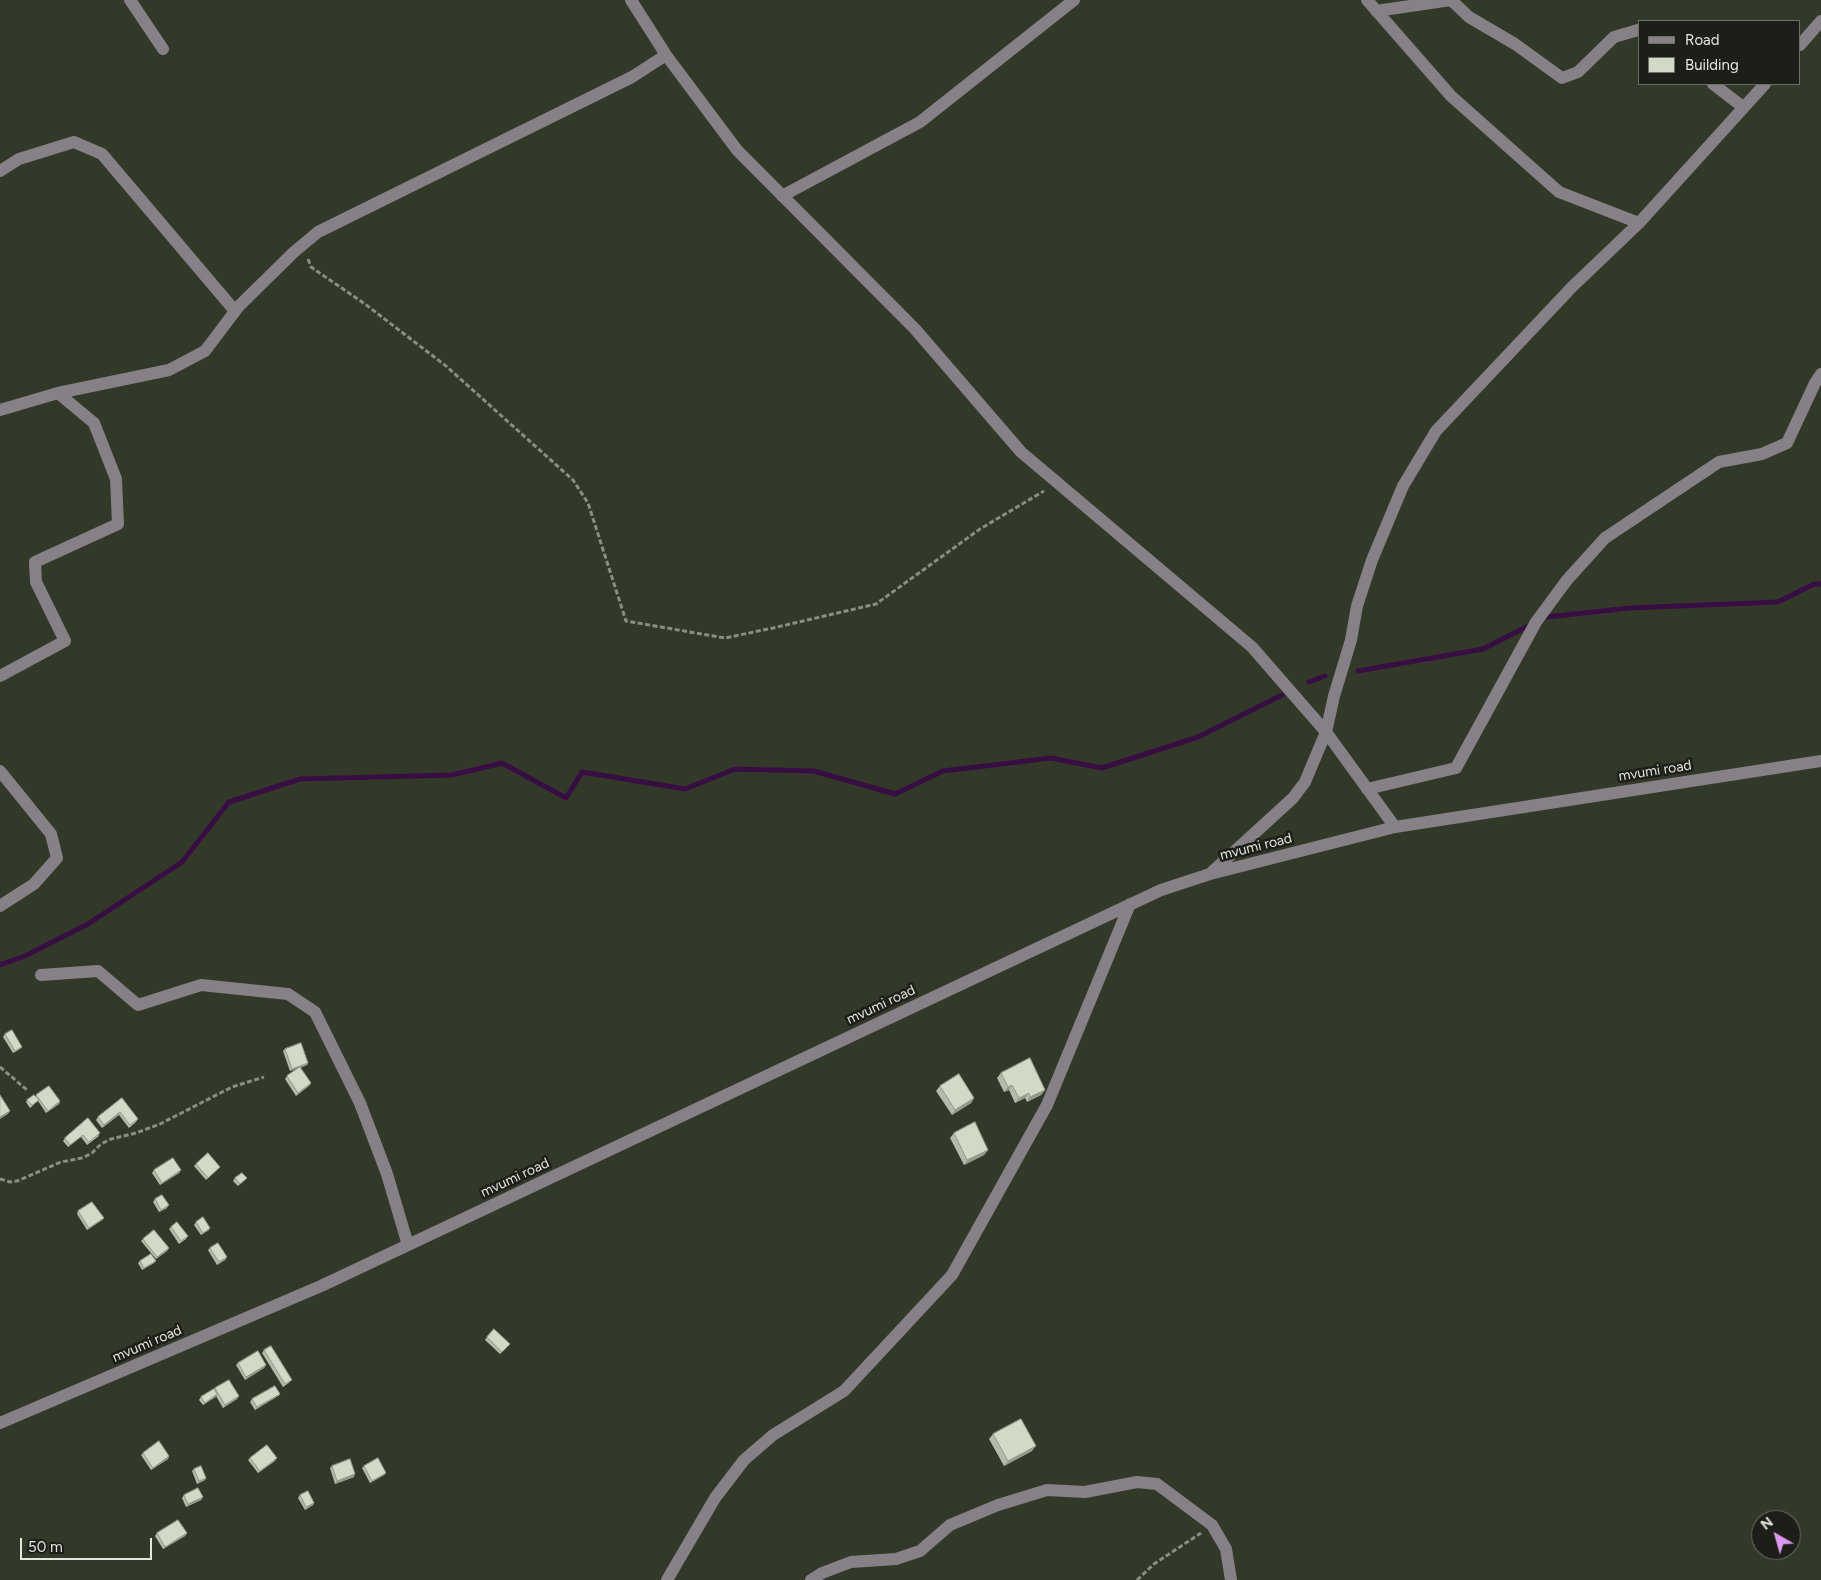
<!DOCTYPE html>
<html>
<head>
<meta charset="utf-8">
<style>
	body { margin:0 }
	#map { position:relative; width:1821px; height:1580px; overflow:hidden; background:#333929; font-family:Figtree,sans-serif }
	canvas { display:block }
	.legend { position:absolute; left:1638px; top:20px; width:162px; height:65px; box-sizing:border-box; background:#1c1f18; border:1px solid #6c6f67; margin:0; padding:6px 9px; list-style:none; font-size:15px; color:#e3e7dd }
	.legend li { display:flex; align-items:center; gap:10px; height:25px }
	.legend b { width:25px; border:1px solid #6c6f67 }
	.north { position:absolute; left:1751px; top:1510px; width:50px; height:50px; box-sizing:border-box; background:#1c1f18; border:1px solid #6c6f67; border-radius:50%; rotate:322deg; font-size:14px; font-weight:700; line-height:20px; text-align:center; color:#e3e7dd }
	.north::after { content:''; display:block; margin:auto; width:18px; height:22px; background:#de98f2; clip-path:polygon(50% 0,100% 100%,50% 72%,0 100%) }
	.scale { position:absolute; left:20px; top:1538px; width:132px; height:22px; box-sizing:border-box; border:2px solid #e3e7dd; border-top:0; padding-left:6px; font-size:15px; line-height:18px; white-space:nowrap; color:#e3e7dd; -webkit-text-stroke:4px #1c1f18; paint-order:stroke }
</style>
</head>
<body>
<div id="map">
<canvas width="1821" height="1580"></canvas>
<ul class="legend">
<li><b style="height:6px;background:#868187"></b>Road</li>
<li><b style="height:14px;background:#d2dac7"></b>Building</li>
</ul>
<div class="north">N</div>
<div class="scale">50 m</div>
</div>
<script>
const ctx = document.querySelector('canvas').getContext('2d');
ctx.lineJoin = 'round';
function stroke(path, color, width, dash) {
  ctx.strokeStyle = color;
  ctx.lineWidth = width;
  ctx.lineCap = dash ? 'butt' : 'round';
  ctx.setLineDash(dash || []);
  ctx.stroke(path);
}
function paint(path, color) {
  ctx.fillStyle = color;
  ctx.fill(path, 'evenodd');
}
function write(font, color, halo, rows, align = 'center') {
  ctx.font = font + ' Figtree,sans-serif';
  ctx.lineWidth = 5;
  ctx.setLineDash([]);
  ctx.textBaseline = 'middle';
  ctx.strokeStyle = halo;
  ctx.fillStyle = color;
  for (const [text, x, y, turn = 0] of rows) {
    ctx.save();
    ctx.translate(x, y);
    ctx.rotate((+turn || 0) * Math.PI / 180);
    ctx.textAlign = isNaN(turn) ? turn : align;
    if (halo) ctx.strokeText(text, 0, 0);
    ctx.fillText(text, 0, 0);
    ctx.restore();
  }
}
stroke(new Path2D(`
	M1542 619 1546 617 1630 608 1778 602 1814 584H1821
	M1358 671 1483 649 1532 624
	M1309 682 1325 676
	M0 965 25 956 88 924 182 862 229 802 300 779 452 775 502 763 566 798 582 772 685 789 735 769 814 771 895 794 943 771 1051 758 1102 768 1198 737 1282 695`), '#380d43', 5);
stroke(new Path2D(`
	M308 259 311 267 365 304 446 366 573 480 588 503 626 621 725 638 773 628 876 604 980 529 1044 491
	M0 1067 27 1090
	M0 1179 10 1182 17 1181 61 1162 82 1158 92 1153 101 1144 111 1139 136 1133 160 1124 232 1087 264 1077
	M1137 1580 1154 1564 1201 1533`), '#898e81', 3, [5, 2.5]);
stroke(new Path2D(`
	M130 0 163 49
	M631 0 666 55 737 150 915 329 1021 452 1252 647 1326 732 1395 827
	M1367 0 1451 96 1559 192 1639 223
	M1376 11 1451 0 1469 17 1515 44 1562 78 1578 72 1614 37 1638 30 1640 31
	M1800 45 1821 21
	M1713 84 1743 107
	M0 171 19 159 74 142 102 154 235 311
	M782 196 920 122 1074 0
	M58 393 169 370 205 351 239 306 294 252 318 232 632 77 666 55
	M0 410 58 393 94 423 116 479 118 524 35 562 36 582 65 641 0 676
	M0 771 51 834 57 858 34 884 0 906
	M1367 789 1456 768 1536 622 1567 580 1605 538 1719 462 1762 454 1787 443 1815 383 1821 374
	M1212 872 1293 798 1305 782 1326 732 1334 696 1351 640 1357 606 1372 560 1403 486 1436 431 1572 287 1639 223 1765 84
	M41 975 98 971 138 1005 201 985 288 994 315 1012 360 1103 387 1174 408 1245
	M0 1423 321 1286 1161 890 1210 874 1395 827 1821 761
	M667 1580 715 1498 744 1460 773 1435 844 1391 952 1275 1047 1105 1130 904
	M811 1580 822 1573 851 1562 896 1559 920 1551 950 1525 998 1505 1047 1490 1085 1492 1137 1482 1157 1484 1212 1525 1226 1549 1231 1580`), '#868187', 12);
paint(new Path2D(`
	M5 1034 20 1049 13 1053 3 1037Z
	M285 1049 308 1063 307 1065 300 1068 310 1085 296 1096 285 1079 287 1076 298 1068 290 1071 283 1051Z
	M1001 1073 1045 1090 1041 1095 1027 1102 1025 1098 1015 1103 1009 1090 1004 1092 997 1078Z
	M940 1086 974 1098 971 1103 952 1115 936 1091Z
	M36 1095 60 1101 59 1104 46 1113 38 1101 30 1108 26 1102 27 1100 36 1096Z
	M122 1098 138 1119 136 1122 129 1128 119 1115 102 1128 96 1120 98 1117Z
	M88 1118 99 1136 87 1145 81 1137 68 1147 63 1141 65 1138Z
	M954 1133 988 1150 984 1155 964 1165 950 1138Z
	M196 1164 220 1167 206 1180 194 1166Z
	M154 1170H181L179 1173 160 1185 152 1173Z
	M235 1178H247L238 1186 233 1181Z
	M155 1199 167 1208 159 1212 153 1202Z
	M78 1211 102 1220 87 1230 77 1214Z
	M196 1222 210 1228 209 1230 201 1235 194 1225Z
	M171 1227 188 1236 186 1239 179 1244 169 1229Z
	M143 1239 169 1248 167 1251 156 1259 141 1241Z
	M210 1248 227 1257 225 1260 217 1265 208 1250Z
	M140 1261 154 1263 142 1270 138 1263Z
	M487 1337 510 1344 500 1354 485 1340Z
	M264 1350 290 1382 283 1387 262 1353Z
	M238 1363 266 1365 264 1368 245 1380 236 1365Z
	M215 1388 239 1396 237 1399 223 1408 216 1396 203 1405 199 1400 201 1397Z
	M280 1394 278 1396 255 1410 250 1402 252 1399Z
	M993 1434 1032 1451 1004 1466 989 1439Z
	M143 1453 169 1456 168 1459 151 1470 141 1455Z
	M250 1458 275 1461 258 1473 248 1460Z
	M332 1466 354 1477 335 1484 330 1468Z
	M364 1466 386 1473 384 1475 370 1483 362 1468Z
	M194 1469 206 1478 205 1480 197 1484 192 1471Z
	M184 1495 203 1497 201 1500 186 1507 182 1498Z
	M300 1495 314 1503 313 1505 305 1510 298 1498Z
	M157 1533H187L185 1536 163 1549 155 1536Z`), '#b5bbab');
paint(new Path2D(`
	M22 1047 20 1049 13 1053 15 1051Z
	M308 1063 307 1065 290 1071 292 1069Z
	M311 1083 310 1085 296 1096 298 1093Z
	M1012 1085 1009 1090 1004 1092 1008 1087Z
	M1045 1090 1041 1095 1027 1102 1030 1097Z
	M1029 1093 1025 1098 1015 1103 1019 1098Z
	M974 1098 971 1103 952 1115 955 1110Z
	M60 1101 59 1104 46 1113 48 1111Z
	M10 1111 8 1114 0 1119V1117Z
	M120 1112 119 1115 102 1128 104 1125Z
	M988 1150 984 1155 964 1165 967 1160Z
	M181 1170 179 1173 160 1185 162 1183Z
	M169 1205 167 1208 159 1212 161 1210Z
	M104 1218 102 1220 87 1230 89 1228Z
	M169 1248 167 1251 156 1259 157 1257Z
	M227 1257 225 1260 217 1265 219 1262Z
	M156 1261 154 1263 142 1270 144 1268Z
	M266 1365 264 1368 245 1380 246 1377Z
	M217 1394 216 1397 203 1405 205 1403Z
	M280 1394 278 1396 255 1410 257 1407Z
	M239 1396 237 1399 223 1408 225 1405Z
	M1036 1446 1032 1451 1004 1466 1008 1461Z
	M169 1456 168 1459 151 1470 153 1468Z
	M277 1458 275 1461 258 1473 260 1471Z
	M386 1473 384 1475 370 1483 372 1481Z
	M355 1474 354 1477 335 1484 337 1481Z
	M206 1478 205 1480 197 1484 199 1481Z
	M203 1497 201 1500 186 1507 188 1504Z
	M314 1503 313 1505 305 1510 306 1507Z
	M187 1533 185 1536 163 1549 165 1547Z`), '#93998b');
const building = new Path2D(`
	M12 1030 22 1047 15 1051 5 1034Z
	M301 1043 308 1063 292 1069 285 1049Z
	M1030 1058 1045 1090 1030 1097 1029 1093 1019 1098 1012 1085 1008 1087 1001 1073Z
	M300 1067 311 1083 298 1093 287 1076Z
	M959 1074 974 1098 955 1110 940 1086Z
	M49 1086 60 1101 48 1111 36 1095Z
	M0 1095 10 1111 0 1117Z
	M34 1095 39 1100 32 1105 27 1100Z
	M122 1098 138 1119 130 1125 120 1112 104 1125 98 1117Z
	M88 1118 100 1133 89 1142 83 1135 70 1145 65 1138Z
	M975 1122 988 1150 967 1160 954 1133Z
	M208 1153 220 1167 208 1178 196 1164Z
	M173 1158 181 1170 162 1183 154 1170Z
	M242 1173 247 1178 240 1184 235 1178Z
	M162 1195 169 1205 161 1210 155 1199Z
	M92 1202 104 1218 89 1228 78 1211Z
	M203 1217 210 1228 203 1233 196 1222Z
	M177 1222 188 1236 181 1241 171 1227Z
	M154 1230 169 1248 157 1257 143 1239Z
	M218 1243 227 1257 219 1262 210 1248Z
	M151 1254 156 1261 144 1268 140 1261Z
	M494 1329 510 1344 502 1352 487 1337Z
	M271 1346 292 1380 285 1384 264 1350Z
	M258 1351 266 1365 246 1377 238 1363Z
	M229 1380 239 1396 225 1405 215 1388Z
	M275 1386 280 1394 257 1407 252 1399Z
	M214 1389 217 1394 205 1403 201 1397Z
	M1021 1419 1036 1446 1008 1461 993 1434Z
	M159 1441 169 1456 153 1468 143 1453Z
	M267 1445 277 1458 260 1471 250 1458Z
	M378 1458 386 1473 372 1481 364 1466Z
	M350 1459 355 1474 337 1481 332 1466Z
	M201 1466 206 1478 199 1481 194 1469Z
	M198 1488 203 1497 188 1504 184 1495Z
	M308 1491 314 1503 306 1507 300 1495Z
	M178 1520 187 1533 165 1547 157 1533Z`);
paint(building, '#d2dac7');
stroke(building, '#93998b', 1);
write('14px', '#e3e7dd', '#1c1f18', [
	["mvumi road",1655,771,-9],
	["mvumi road",1256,847,-14],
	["mvumi road",881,1005,-25],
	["mvumi road",515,1178,-25],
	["mvumi road",147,1344,-23]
]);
</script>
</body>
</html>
